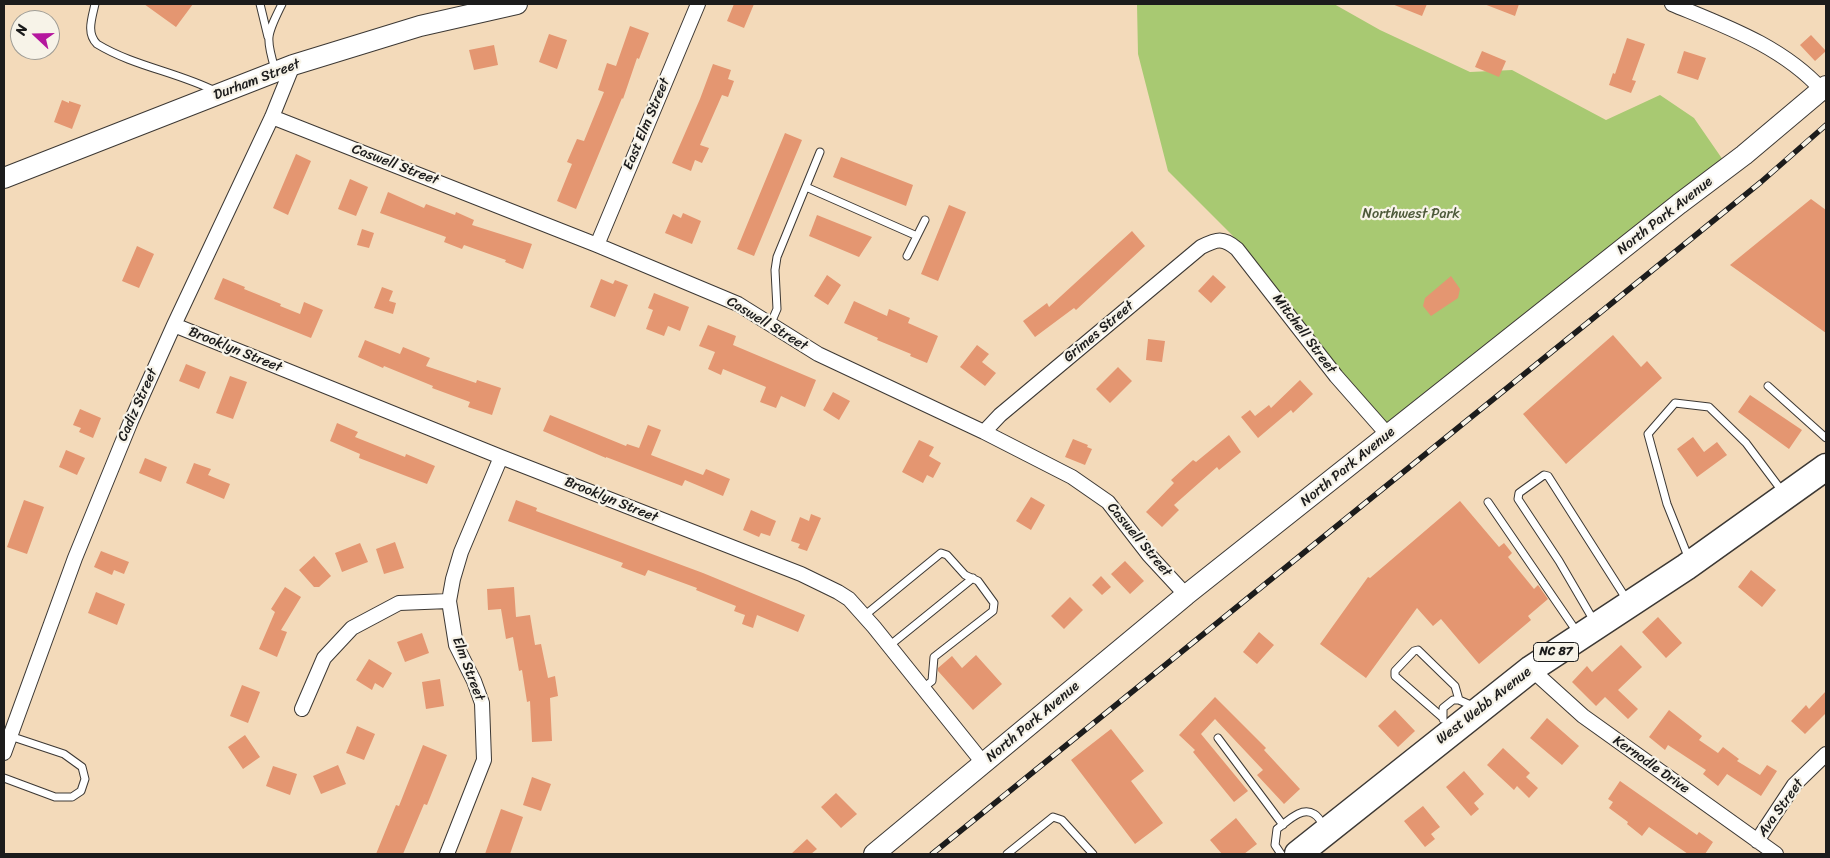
<!DOCTYPE html>
<html>
<head>
<meta charset="utf-8">
<style>
	body { margin:0 }
	#map { position:relative; width:1830px; height:858px; overflow:hidden; background:#f3daba; font-family:Sriracha,sans-serif }
	canvas { display:block }
	.frame { position:absolute; inset:0; border:5px solid #1c1c1c; pointer-events:none }
	.north { position:absolute; left:10px; top:10px; width:50px; height:50px; box-sizing:border-box; background:#f7f3e8; border:1px solid #9f9d96; border-radius:50%; rotate:291deg; font-size:14px; font-weight:700; line-height:20px; text-align:center; color:#1c1c1c }
	.north::after { content:''; display:block; margin:auto; width:18px; height:22px; background:#b5179e; clip-path:polygon(50% 0,100% 100%,50% 72%,0 100%) }
</style>
</head>
<body>
<div id="map">
<canvas width="1830" height="858"></canvas>
<div class="frame"></div>
<div class="north">N</div>
</div>
<script>
const ctx = document.querySelector('canvas').getContext('2d');
ctx.lineJoin = 'round';
function paint(path, color) {
  ctx.fillStyle = color;
  ctx.fill(path, 'evenodd');
}
function stroke(path, color, width, dash) {
  ctx.strokeStyle = color;
  ctx.lineWidth = width;
  ctx.lineCap = dash ? 'butt' : 'round';
  ctx.setLineDash(dash || []);
  ctx.stroke(path);
}
function write(font, color, halo, rows, align = 'center') {
  ctx.font = font + ' Sriracha,sans-serif';
  ctx.lineWidth = 4.5;
  ctx.setLineDash([]);
  ctx.textBaseline = 'middle';
  ctx.strokeStyle = halo;
  ctx.fillStyle = color;
  for (const [text, x, y, turn = 0] of rows) {
    ctx.save();
    ctx.translate(x, y);
    ctx.rotate((+turn || 0) * Math.PI / 180);
    ctx.textAlign = isNaN(turn) ? turn : align;
    if (halo) ctx.strokeText(text, 0, 0);
    ctx.fillText(text, 0, 0);
    ctx.restore();
  }
}
paint(new Path2D(`
	M1137 4H1334L1380 30 1470 72 1512 70 1606 120 1660 95 1694 118 1723 160 1386 427 1232 235 1168 171 1138 54Z`), '#a8c972');
paint(new Path2D(`
	M144 4H193L176 27Z
	M734 4H754L744 28 727 21Z
	M1392 4H1427L1422 16Z
	M1484 4H1519L1515 16Z
	M630 26 649 33 639 59 637 58 623 99 622 98 576 209 557 201 572 164 567 162 577 139 584 141 604 92 598 90 607 63 616 66Z
	M549 34 567 40 557 69 539 62Z
	M1811 35 1826 51 1815 61 1800 45Z
	M1627 38 1645 44 1632 80 1636 81 1631 93 1609 85 1613 73 1615 74Z
	M494 45 498 65 474 70 469 50Z
	M1482 51 1506 61 1499 77 1475 67Z
	M1684 51 1706 58 1698 80 1677 73Z
	M713 64 731 70 728 79 734 81 728 97 722 95 700 145 709 148 702 163 695 160 691 171 672 163 700 99Z
	M62 100 69 103V101L81 105 72 129 54 122Z
	M785 133 802 140 754 256 737 249Z
	M296 154 311 161 288 215 273 208Z
	M841 157 913 185 906 206 833 177Z
	M350 179 368 187 356 216 338 209Z
	M388 192 424 208 426 204 455 215 456 212 474 220 472 225 532 244 523 269 505 262 506 260 464 245 462 249 444 242 446 237 380 213Z
	M1811 199 1826 210V333L1730 265Z
	M949 205 966 212 938 281 921 274Z
	M683 213 701 221 692 244 665 233 673 214 681 218Z
	M817 215 872 237 859 257 809 236Z
	M362 229 374 233 369 248 357 245Z
	M1132 231 1145 246 1076 310 1074 308 1035 337 1023 321 1047 303 1049 307Z
	M137 246 154 254 139 288 122 281Z
	M827 275 841 285 828 305 814 296Z
	M1213 275 1226 287 1211 303 1198 291Z
	M1451 276 1460 289 1458 298 1431 316 1423 306 1425 298Z
	M223 278 245 287 244 289 281 304 280 306 300 314 304 302 323 310 311 338 214 299Z
	M601 279 613 284 615 280 628 285 615 317 590 307Z
	M382 287 393 291 389 301 396 303 393 314 374 308Z
	M654 293 689 307 680 331 668 326 664 336 646 329 653 310 648 308Z
	M854 301 887 316 889 309 910 318 908 323 938 336 927 363 910 356 911 354 877 340 878 338 844 323Z
	M708 325 736 336 733 345 816 380 805 407 781 396 776 408 760 402 766 387 723 369 721 375 708 369 715 352 699 346Z
	M1613 335 1641 367 1647 361 1662 378 1566 464 1523 414Z
	M1148 339 1165 341 1162 362 1146 360Z
	M365 340 400 354 403 347 430 358 426 366 476 383 477 380 501 388 492 415 468 407 470 402 432 388 433 386 384 366 383 368 358 357Z
	M977 345 989 354 982 362 996 373 985 386 960 367Z
	M186 364 206 372 199 389 179 381Z
	M1118 367 1132 381 1110 403 1096 389Z
	M230 376 247 382 233 419 216 413Z
	M1300 380 1313 394 1293 413 1291 410 1258 438 1241 417 1250 410 1255 416 1269 405 1271 408Z
	M833 392 850 401 839 420 823 410Z
	M1750 395 1802 430 1789 449 1738 412Z
	M80 409 101 418 93 438 79 432 81 428 73 425Z
	M550 415 626 446 627 444 639 448 648 425 661 430 651 455 703 475 706 469 730 479 723 496 685 480 682 486 606 457V458L543 431Z
	M337 423 358 432 355 437 405 457 406 454 435 466 427 484 359 458 360 454 330 441Z
	M1229 435 1241 452 1219 470 1217 467 1174 505 1179 510 1162 527 1146 512 1174 483 1171 480 1193 460 1196 462Z
	M1693 437 1704 452 1717 442 1727 455 1697 477 1677 449Z
	M1073 439 1088 445 1087 447 1092 449 1085 465 1065 457Z
	M919 440 934 447 929 456 941 463 933 478 927 475 923 483 902 472Z
	M66 450 85 458 77 475 59 467Z
	M145 458 167 467 161 482 139 473Z
	M194 463 211 469 208 475 230 484 224 499 186 483Z
	M1031 497 1045 505 1031 530 1016 521Z
	M24 500 44 507 27 554 7 547Z
	M516 500 537 508 536 511 703 573 805 615 798 632 757 615 753 628 742 624 745 615 734 611 736 606 696 590 697 588 648 570 645 576 621 567 623 563 508 521Z
	M1460 501 1499 547 1504 543 1512 553 1508 557 1534 589 1538 585 1548 599 1528 616 1531 620 1479 664 1441 619 1433 626 1417 608 1366 678 1320 644 1368 577 1370 578Z
	M751 510 776 521 770 536 761 533 759 537 743 530Z
	M811 514 821 518 807 551 798 548 800 544 791 541 800 517 809 521Z
	M395 542 404 568 384 574 376 549Z
	M360 543 368 562 342 572 335 553Z
	M101 551 129 562 124 574 114 570 112 575 94 567Z
	M314 556 331 576 319 587H314L299 570Z
	M1125 561 1144 581 1130 594 1111 574Z
	M1751 570 1776 590 1762 607 1738 587Z
	M1101 576 1111 587 1102 595 1092 585Z
	M285 587 301 597 281 630 287 632 277 657 259 649 275 612 271 609Z
	M514 587 516 617 530 615 535 645 541 644 548 678 555 676 558 696 550 698 552 741 532 742 530 701 527 702 522 670 519 671 513 637 506 639 501 609 488 610 487 589Z
	M96 592 125 604 117 625 88 613Z
	M1070 597 1083 610 1064 629 1051 616Z
	M1658 617 1682 643 1666 658 1642 632Z
	M1259 632 1274 645 1257 664 1243 652Z
	M422 633 429 653 405 662 397 642Z
	M1621 645 1642 667 1618 690 1638 709 1628 719 1605 697 1596 706 1572 682 1587 666 1592 672Z
	M976 655 1002 684 973 710 938 671V668L952 656 962 668Z
	M369 659 392 673 383 688 375 683 372 690 356 680Z
	M440 679 444 706 426 709 422 682Z
	M242 685 260 692 248 723 230 716Z
	M1826 691V713L1805 734 1791 721 1806 705 1809 709Z
	M1215 697 1266 748 1264 750 1300 789 1284 804 1257 775 1263 770 1215 719 1201 734 1248 791 1234 802 1193 752 1195 750 1179 735Z
	M1395 710 1415 731 1398 747 1378 726Z
	M1669 710 1702 736 1699 740 1718 753 1723 747 1739 759 1737 761 1760 775 1767 765 1777 771 1761 796 1727 774 1718 786 1703 774 1706 770 1668 745 1665 750 1649 737Z
	M1547 718 1579 746 1562 765 1530 738Z
	M357 726 375 734 364 760 346 753Z
	M1111 729 1144 771 1131 781 1163 823 1135 844 1071 760Z
	M245 735 260 757 243 769 228 747Z
	M423 745 447 755 427 805 424 804 403 854H376L396 805 399 806Z
	M1503 748 1530 773 1526 777 1538 788 1529 798 1517 786 1514 790 1487 765Z
	M338 765 346 784 321 794 313 776Z
	M273 766 297 774 290 795 266 786Z
	M1464 771 1484 794 1474 803 1479 809 1471 816 1446 787Z
	M532 777 551 784 541 811 523 805Z
	M1620 781 1697 835 1699 832 1713 842 1705 854H1688L1649 827 1642 836 1627 824 1628 822 1609 808 1613 802 1608 799Z
	M836 793 857 814 841 828 821 807Z
	M1423 806 1440 827 1431 834 1435 839 1425 847 1404 821Z
	M501 809 523 817 510 854H485Z
	M1236 818 1257 844 1244 854H1222L1210 840Z
	M807 839 817 849 811 854H791Z`), '#e49671');
const lane = new Path2D(`
	M95 4C92 18 86 33 97 44 133 66 177 72 215 91
	M260 4 268 37
	M275 69C265 36 267 35 282 4
	M806 187 917 236
	M907 256 925 220
	M771 323 777 309 775 270 777 257 820 152
	M1768 386 1826 438
	M1488 502 1577 632
	M1689 559 1667 504 1648 434 1675 403 1709 407 1746 443 1782 491
	M864 616 941 553 947 555 965 575 978 581 994 603 993 611 934 657 932 681 923 688
	M1594 621 1559 561 1518 499 1519 493 1544 475 1548 476 1627 600
	M889 646 973 578
	M1442 717 1395 676V671L1414 651 1418 650 1455 686 1459 700
	M1443 719V708L1453 700H1459L1473 706
	M1218 738 1283 825
	M4 778 55 797H72L81 791 85 779 82 767 64 754 10 736
	M1007 854 1053 817 1062 820 1093 854
	M1281 854 1275 845 1277 829C1287 822 1301 806 1314 814 1318 816 1322 823 1324 827`);
const street = new Path2D(`
	M1672 4C1725 26 1782 46 1822 90
	M272 117 597 245 738 304 818 354 984 432 1072 477 1108 502 1149 555 1186 595
	M597 245 698 4
	M174 325 501 457 801 574 838 592 849 599 874 627 984 764
	M984 432 1000 415 1201 247C1217 239 1223 237 1237 249L1336 376 1388 435
	M1531 669 1583 716 1776 854
	M302 709 324 658 352 628 399 603 449 601
	M4 753 75 558 131 421 174 325 272 117 293 65
	M1757 841 1794 785 1826 754
	M447 854 484 760 482 703 474 681 456 645 449 601 453 579 461 552 501 457`);
const secondary = new Path2D(`
	M4 178 293 65 420 26 517 4
	M874 854 1186 595 1679 204 1744 155 1826 86`);
const highway = new Path2D(`
	M1298 854 1531 669 1686 567 1826 467`);
stroke(lane, '#3c3834', 9);
stroke(street, '#3c3834', 16);
stroke(secondary, '#3c3834', 22);
stroke(highway, '#3c3834', 29);
stroke(lane, '#fff', 7);
stroke(street, '#fff', 14);
stroke(secondary, '#fff', 20);
stroke(highway, '#fff', 26);
const rail = new Path2D(`
	M932 854 1649 273 1761 182 1826 125`);
stroke(rail, '#1c1c1c', 5.5);
stroke(rail, '#f7f3e8', 4, [11]);
for (const [x, y, w] of [
	[1556,652,45]
]) {
  const box = new Path2D();
  box.roundRect(x - w / 2, y - 9.5, w, 19, 4);
  ctx.fillStyle = '#f7f3e8';
  ctx.fill(box);
  stroke(box, '#1c1c1c', 1);
}
write('bold 12px', '#1c1c1c', null, [
	["NC 87",1556,652]
]);
write('14px', '#1c1c1c', '#f7f3e8', [
	["Durham Street",257,80,-21],
	["East Elm Street",647,124,-67],
	["Caswell Street",395,165,21],
	["North Park Avenue",1665,216,-38],
	["Caswell Street",767,324,31],
	["Grimes Street",1099,332,-40],
	["Mitchell Street",1304,334,53],
	["Brooklyn Street",235,350,22],
	["Cadiz Street",138,405,-66],
	["North Park Avenue",1348,467,-39],
	["Brooklyn Street",611,500,22],
	["Caswell Street",1139,540,50],
	["Elm Street",468,669,69],
	["West Webb Avenue",1484,706,-38],
	["North Park Avenue",1033,722,-40],
	["Kernodle Drive",1651,765,35],
	["Ava Street",1781,808,-54]
]);
write('14px', '#4d593a', '#f7f3e8', [
	["Northwest Park",1411,214]
]);
</script>
</body>
</html>
